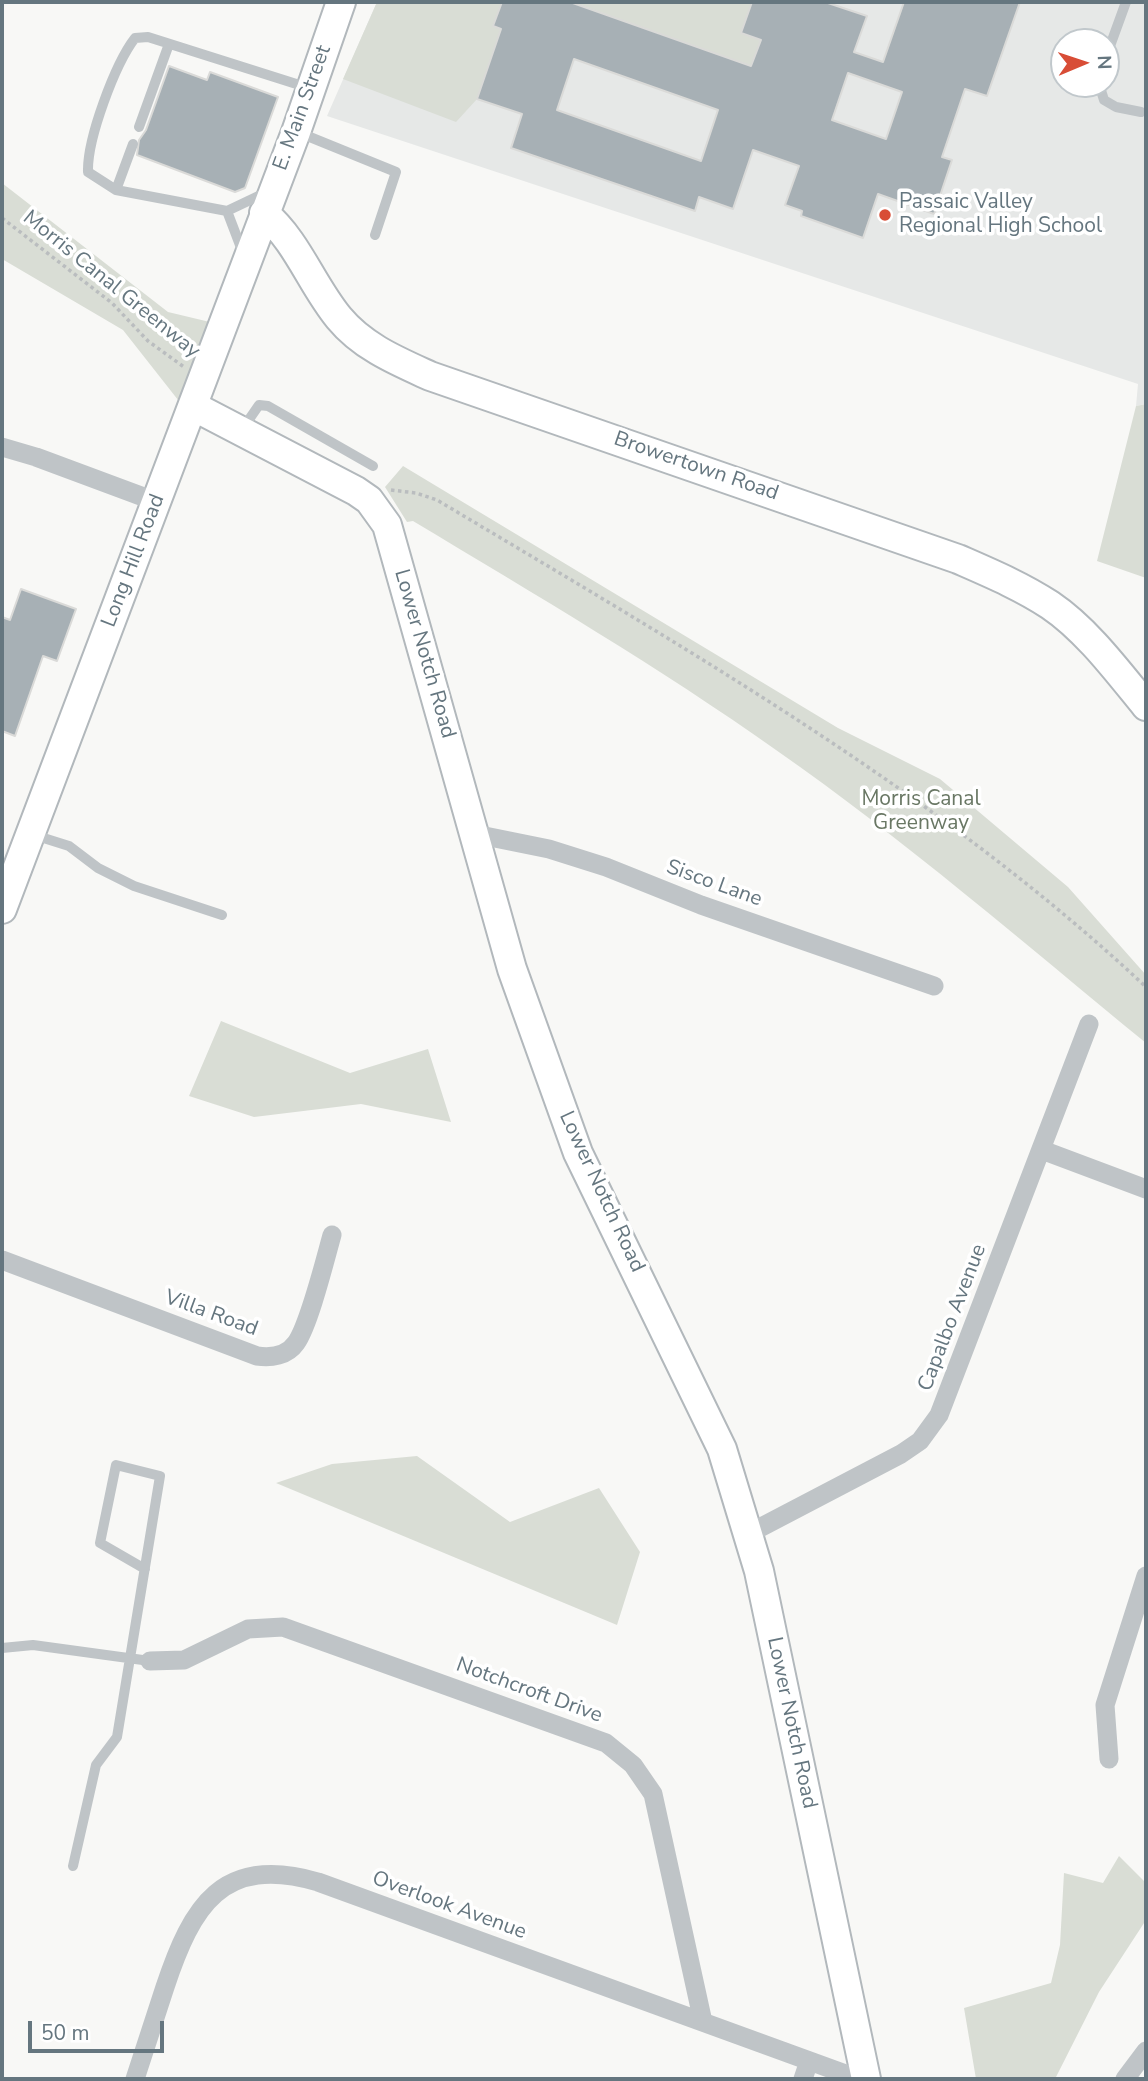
<!DOCTYPE html>
<html>
<head>
<meta charset="utf-8">
<style>
	body { margin:0 }
	#map { position:relative; width:1148px; height:2081px; overflow:hidden; background:#f8f8f6; font-family:"Nunito Sans",sans-serif }
	canvas { display:block }
	.frame { position:absolute; inset:0; border:4px solid #65767f; pointer-events:none }
	.north { position:absolute; left:1050px; top:28px; width:70px; height:70px; box-sizing:border-box; background:#fff; border:2px solid #c1c8cc; border-radius:50%; rotate:88deg; font-size:19px; font-weight:700; line-height:28px; text-align:center; color:#65767f }
	.north::after { content:''; display:block; margin:auto; width:24px; height:32px; background:#d84d36; clip-path:polygon(50% 0,100% 100%,50% 72%,0 100%) }
	.scale { position:absolute; left:28px; top:2021px; width:136px; height:32px; box-sizing:border-box; border:4px solid #65767f; border-top:0; padding-left:9px; font-size:21px; line-height:24px; white-space:nowrap; color:#65767f; -webkit-text-stroke:5px #fff; paint-order:stroke }
</style>
</head>
<body>
<div id="map">
<canvas width="1148" height="2081"></canvas>
<div class="frame"></div>
<div class="north">N</div>
<div class="scale">50 m</div>
</div>
<script>
const ctx = document.querySelector('canvas').getContext('2d');
ctx.lineJoin = 'round';
function paint(path, color) {
  ctx.fillStyle = color;
  ctx.fill(path, 'evenodd');
}
function stroke(path, color, width, dash) {
  ctx.strokeStyle = color;
  ctx.lineWidth = width;
  ctx.lineCap = dash ? 'butt' : 'round';
  ctx.setLineDash(dash || []);
  ctx.stroke(path);
}
function write(font, color, halo, rows, align = 'center') {
  ctx.font = font + ' "Nunito Sans",sans-serif';
  ctx.lineWidth = 7;
  ctx.setLineDash([]);
  ctx.textBaseline = 'middle';
  ctx.strokeStyle = halo;
  ctx.fillStyle = color;
  for (const [text, x, y, turn = 0] of rows) {
    ctx.save();
    ctx.translate(x, y);
    ctx.rotate((+turn || 0) * Math.PI / 180);
    ctx.textAlign = isNaN(turn) ? turn : align;
    if (halo) ctx.strokeText(text, 0, 0);
    ctx.fillText(text, 0, 0);
    ctx.restore();
  }
}
paint(new Path2D(`
	M377 2H1146V404L1136 406 1138 384 327 116ZM1064 42H1106V84H1064Z`), '#e6e8e7');
paint(new Path2D(`
	M377 2H502L494 26 501 29 477 99 456 122 343 79Z
	M552 2H752L741 33 761 40 751 66 578 4 547 16Z
	M2 183 168 312 214 323 182 405 123 330 2 259Z
	M1146 404V578L1097 561 1136 406Z
	M403 466 838 728 940 779 1068 887 1146 975V1043C1025 944 905 840 776 750 659 667 536 595 413 521L407 522 385 487Z
	M221 1021 350 1073 428 1049 451 1122 361 1104 254 1117 189 1096Z
	M417 1456 510 1522 599 1488 640 1552 617 1625 276 1483 332 1464Z
	M1119 1856 1146 1883V1920L1099 1992 1055 2079H976L964 2008 1051 1983 1060 1945 1064 1873 1103 1883Z`), '#d9ddd5');
const building = new Path2D(`
	M502 2H570L751 66 761 40 741 33 752 2H825L867 16 854 52 883 62 904 2H1020L987 96 965 89 942 157 952 160 934 214 878 194 863 238 801 216 802 211 785 205 799 166 753 150 733 209 699 197 695 211 511 148 522 114 477 99 501 29 493 26ZM574 59 718 110 701 161 557 110ZM848 73 902 92 886 139 832 120Z
	M169 66 207 80 210 72 278 97 245 188 235 192 137 155 139 140 146 130Z
	M21 589 76 609 57 661 43 656 15 736 2 731V617L10 620Z`);
paint(building, '#a7b0b5');
stroke(building, '#dadad8', 2);
const secondary = new Path2D(`
	M264 213C298 242 311 284 339 318 363 347 397 361 430 376L958 559C990 573 1021 586 1050 605 1087 630 1118 672 1146 706
	M193 406 356 491 369 500 387 525 512 969 578 1153 722 1449 759 1571 866 2079
	M2 909 296 132 341 2`);
stroke(secondary, '#b2b8bc', 32);
stroke(new Path2D(`
	M2 218 112 303 148 341 184 367
	M391 490 416 493 437 500C683 647 937 791 1146 987`), '#babdbf', 3.5, [3.5, 3.5]);
stroke(new Path2D(`
	M1106 57 1126 2
	M1099 84 1104 100 1116 107 1141 112
	M139 127 169 44
	M300 133 396 172 375 235
	M116 190 133 144
	M267 192 227 211 116 190 88 172C87 139 115 64 135 38L148 37 309 88
	M227 211 243 253
	M241 431 259 405 268 406 373 466
	M34 835 69 846 98 868 134 886 222 915
	M2 1648 33 1645 150 1661
	M73 1866 96 1765 117 1737 160 1476 116 1465 100 1543 145 1569`), '#bfc4c7', 10);
stroke(new Path2D(`
	M2 447 36 457 157 502
	M475 834 549 849 606 867 701 905 934 986
	M1042 1150 1146 1189
	M2 1260 257 1356C271 1358 287 1356 296 1343 309 1325 325 1260 332 1235
	M748 1534 901 1454 920 1441 939 1415 1089 1024
	M150 1661 184 1660 248 1629 283 1627 606 1743 633 1765 653 1794 703 2022
	M1109 1759 1105 1705 1146 1576
	M135 2079C145 2049 155 2018 165 1987 192 1906 222 1854 318 1882L859 2079
	M803 2079 809 2061
	M1125 2079 1146 2051`), '#bfc4c7', 19);
stroke(secondary, '#fff', 28);
for (const [x, y, r, color] of [
	[885,215,7,"#d84d36"]
]) {
  const dot = new Path2D();
  dot.arc(x, y, r, 0, 2 * Math.PI);
  ctx.fillStyle = color;
  ctx.fill(dot);
  stroke(dot, '#fff', 2.5);
}
write('21px', '#65767f', '#fff', [
	["E. Main Street",303,108,-70],
	["Morris Canal Greenway",111,285,39],
	["Browertown Road",696,467,19],
	["Long Hill Road",134,561,-69],
	["Lower Notch Road",424,654,74],
	["Sisco Lane",714,884,20],
	["Lower Notch Road",601,1192,65],
	["Villa Road",211,1314,20],
	["Capalbo Avenue",953,1318,-69],
	["Notchcroft Drive",529,1691,20],
	["Lower Notch Road",791,1723,78],
	["Overlook Avenue",449,1906,20]
]);
write('21px', '#65767f', '#fff', [
	["Passaic Valley",899,203],
	["Regional High School",899,227]
], 'left');
write('21px', '#697764', '#fff', [
	["Morris Canal",921,800],
	["Greenway",921,824]
]);
</script>
</body>
</html>
